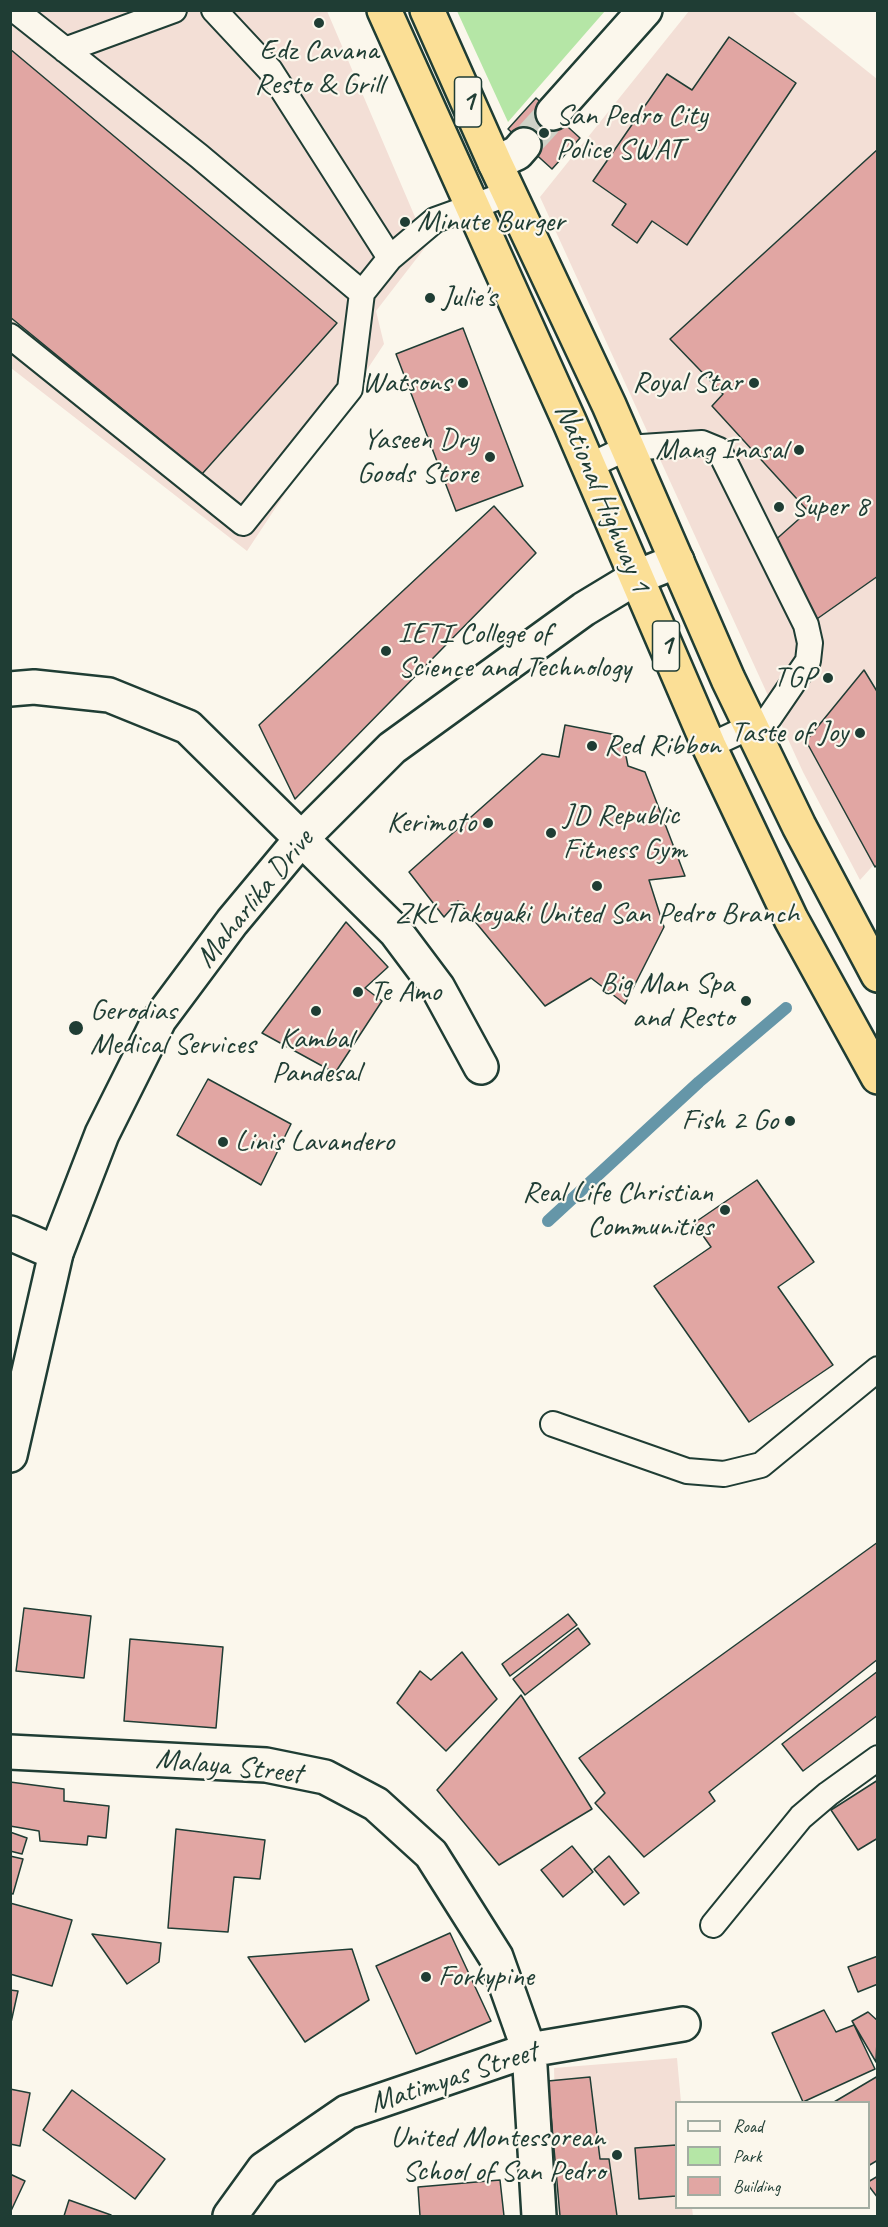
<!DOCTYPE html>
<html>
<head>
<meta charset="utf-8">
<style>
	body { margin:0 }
	#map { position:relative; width:888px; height:2227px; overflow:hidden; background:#fbf7ec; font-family:Caveat,sans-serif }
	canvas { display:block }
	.frame { position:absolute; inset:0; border:12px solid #1f3d34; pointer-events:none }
	.legend { position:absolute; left:675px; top:2101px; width:195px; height:108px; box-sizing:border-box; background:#fbf7ec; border:2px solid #a3ada2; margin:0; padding:8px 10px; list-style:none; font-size:18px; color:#1f3d34 }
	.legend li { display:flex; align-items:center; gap:12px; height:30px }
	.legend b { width:30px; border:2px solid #a3ada2 }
</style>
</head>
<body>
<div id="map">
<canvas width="888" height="2227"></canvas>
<div class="frame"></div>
<ul class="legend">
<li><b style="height:8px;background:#fbf7ec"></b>Road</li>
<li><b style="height:16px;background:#b5e6a6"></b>Park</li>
<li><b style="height:16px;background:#e1a6a3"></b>Building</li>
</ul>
</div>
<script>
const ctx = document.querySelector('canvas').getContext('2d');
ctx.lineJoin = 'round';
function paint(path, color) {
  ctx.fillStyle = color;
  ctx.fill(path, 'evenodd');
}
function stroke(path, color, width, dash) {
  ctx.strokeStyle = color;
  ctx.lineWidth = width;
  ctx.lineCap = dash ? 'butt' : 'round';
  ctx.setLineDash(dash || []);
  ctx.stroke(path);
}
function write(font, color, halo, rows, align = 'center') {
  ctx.font = font + ' Caveat,sans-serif';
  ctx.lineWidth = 4.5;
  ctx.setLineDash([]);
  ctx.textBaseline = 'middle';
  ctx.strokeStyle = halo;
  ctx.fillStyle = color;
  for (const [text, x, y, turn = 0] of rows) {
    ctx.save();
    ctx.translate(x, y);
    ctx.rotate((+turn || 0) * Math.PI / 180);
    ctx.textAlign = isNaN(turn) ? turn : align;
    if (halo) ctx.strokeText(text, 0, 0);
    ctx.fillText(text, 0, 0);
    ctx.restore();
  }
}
paint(new Path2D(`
	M10 11H327L427 245 376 311 384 344 247 551 11 368Z
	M689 11H792L877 79 878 860 860 880 803 772 540 197Z
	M677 2058 681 2102H676V2208H692L693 2216H558L554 2068Z`), '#f3dfd6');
paint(new Path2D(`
	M457 11H605L508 122Z`), '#b5e6a6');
stroke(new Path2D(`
	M548 1221 699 1082 786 1008`), '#6596a8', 12);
const building = new Path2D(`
	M729 37 796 83 687 245 652 221 637 243 612 225 626 204 593 181 667 74 692 90Z
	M10 49 337 323 202 474 10 317Z
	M536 98 580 138 552 169 508 129Z
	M878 149V576L814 621 772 543 808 511 712 406 723 394 670 339Z
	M463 328 523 486 456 511 396 354Z
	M494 506 536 553 295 799 259 725Z
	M864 670 878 693V864L875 867 806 741Z
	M565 725 622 736 628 766 645 772 685 876 649 880 664 927 625 1004 591 978 545 1006 458 901 444 917 409 872 542 754 559 757Z
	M346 922 388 967 365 988 382 1001 335 1073 262 1033Z
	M208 1079 291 1124 261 1185 177 1135Z
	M757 1180 814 1262 778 1287 833 1365 749 1422 654 1286 711 1247 694 1223Z
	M878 1542V1659L709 1792 715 1801 644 1857 595 1803 605 1793 579 1758Z
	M24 1608 91 1616 84 1678 16 1671Z
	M568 1614 577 1625 510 1676 502 1664Z
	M578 1628 590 1644 525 1695 513 1679Z
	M130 1639 223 1647 216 1728 124 1721Z
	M462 1652 497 1699 446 1751 397 1703 420 1671 431 1680Z
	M878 1671V1715L803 1771 782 1744Z
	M521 1695 592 1809 499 1865 437 1790Z
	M878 1780V1838L858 1850 831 1810Z
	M10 1782 64 1789V1801L109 1806 106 1838 88 1836 87 1845 40 1841 39 1831 10 1826Z
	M176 1829 265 1840 260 1879 234 1877 228 1932 168 1928Z
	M10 1832 27 1838 22 1854 10 1851Z
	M572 1846 593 1872 563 1897 541 1870Z
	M10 1856 23 1859 13 1894 10 1893Z
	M609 1856 639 1893 624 1905 594 1869Z
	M10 1903 72 1920 52 1986 10 1974Z
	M450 1933 491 2021 416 2054 376 1966Z
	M92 1934 161 1943 159 1962 127 1984Z
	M352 1949 369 2000 305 2042 248 1957Z
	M878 1956V1984L858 1992 848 1967Z
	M10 1990 18 1991 10 2027Z
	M824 2010 836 2032 854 2025 875 2069 803 2102 772 2033Z
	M868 2012 878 2021 876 2062 852 2021Z
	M878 2076V2160L868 2166V2102H834Z
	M590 2077 600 2159H609L617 2216H560L548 2081Z
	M10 2089 30 2093 20 2146 10 2144Z
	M72 2090 165 2159 135 2199 43 2130Z
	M676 2145V2196L639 2199 635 2148Z
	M10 2174 25 2181 10 2213Z
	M878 2176V2198L868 2185V2182Z
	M500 2180 504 2216H420L418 2187Z
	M69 2200 111 2215 110 2216H64Z`);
paint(building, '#e1a6a3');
stroke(building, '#1f3d34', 1.5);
stroke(new Path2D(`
	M524 145 553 113`), '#cfd2c7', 33, [33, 16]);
const lane = new Path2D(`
	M15 10 199 156 362 293 390 258 435 220 510 193
	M214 10 270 70 390 258
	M65 50 174 10
	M10 336 243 523 350 389 362 293
	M589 466 627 448 702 443 719 450 806 625 810 643 808 661 769 718 709 746
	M553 1424 687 1471 724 1474 761 1465 878 1369
	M713 1925 801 1817 828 1794 878 1758`);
const street = new Path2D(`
	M553 113 645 10
	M495 163 517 153 524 145
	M10 689 34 687 109 695 188 727 396 932 438 988 481 1067
	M10 1233 56 1253
	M10 1752 266 1765 325 1777 376 1804 431 1854 496 1957 529 2050 539 2216
	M230 2216 264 2169 347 2112 529 2050 683 2024`);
const secondary = new Path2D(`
	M10 1455 56 1253 102 1134 159 1020 232 922 302 838 392 748 584 609 637 577 677 561`);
const highway = new Path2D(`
	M384 10 570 423 709 746 791 919 878 1077
	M427 10 495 163 609 405 728 679 799 826 878 975`);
stroke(lane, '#1f3d34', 28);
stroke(street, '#1f3d34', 38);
stroke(secondary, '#1f3d34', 38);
stroke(highway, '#1f3d34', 38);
stroke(lane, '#fbf7ec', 24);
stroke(street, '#fbf7ec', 33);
stroke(secondary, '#fbf7ec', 33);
stroke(highway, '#fbdf96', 33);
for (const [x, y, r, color] of [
	[319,23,6,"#1f3d34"],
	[544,133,6,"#1f3d34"],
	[405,222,6,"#1f3d34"],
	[430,298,6,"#1f3d34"],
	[463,383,6,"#1f3d34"],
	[754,383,6,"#1f3d34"],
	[799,450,6,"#1f3d34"],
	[490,457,6,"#1f3d34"],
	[779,507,6,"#1f3d34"],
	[386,651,6,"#1f3d34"],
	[828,678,6,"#1f3d34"],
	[860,733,6,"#1f3d34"],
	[592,746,6,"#1f3d34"],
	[488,823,6,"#1f3d34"],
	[551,833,6,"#1f3d34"],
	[597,886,6,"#1f3d34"],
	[358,992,6,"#1f3d34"],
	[746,1001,6,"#1f3d34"],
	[316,1011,6,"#1f3d34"],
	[76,1028,8,"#1f3d34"],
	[790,1121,6,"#1f3d34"],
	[223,1142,6,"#1f3d34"],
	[725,1210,6,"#1f3d34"],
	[426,1977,6,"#1f3d34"],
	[617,2155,6,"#1f3d34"]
]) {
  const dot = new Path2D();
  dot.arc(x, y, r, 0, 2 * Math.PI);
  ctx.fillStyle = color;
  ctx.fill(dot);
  stroke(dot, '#fbf7ec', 2);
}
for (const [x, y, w] of [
	[468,102,27],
	[666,646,27]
]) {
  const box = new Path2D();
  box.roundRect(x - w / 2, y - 25, w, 50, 4.5);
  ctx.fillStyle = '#fbf7ec';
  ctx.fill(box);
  stroke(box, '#1f3d34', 1.5);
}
write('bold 28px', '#1f3d34', null, [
	["1",468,102],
	["1",666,646]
]);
write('30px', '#1f3d34', '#fbf7ec', [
	["Edz Cavana",319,51,"center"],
	["Resto & Grill",319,85,"center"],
	["San Pedro City",556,116],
	["Police SWAT",556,150],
	["Minute Burger",417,222],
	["Julie's",442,298],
	["Watsons",451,383,"right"],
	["Royal Star",742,383,"right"],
	["Yaseen Dry",478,440,"right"],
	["Goods Store",478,474,"right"],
	["Mang Inasal",787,450,"right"],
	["Super 8",791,507],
	["IETI College of",398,634],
	["Science and Technology",398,668],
	["TGP",816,678,"right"],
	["Taste of Joy",848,733,"right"],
	["Red Ribbon",604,746],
	["JD Republic",563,816],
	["Fitness Gym",563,850],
	["Kerimoto",476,823,"right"],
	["ZKL Takoyaki United San Pedro Branch",597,914,"center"],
	["Big Man Spa",734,984,"right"],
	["and Resto",734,1018,"right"],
	["Te Amo",370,992],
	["Gerodias",90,1011],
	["Medical Services",90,1045],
	["Kambal",316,1039,"center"],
	["Pandesal",316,1073,"center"],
	["Fish 2 Go",778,1121,"right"],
	["Linis Lavandero",235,1142],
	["Real Life Christian",713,1193,"right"],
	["Communities",713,1227,"right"],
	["Forkypine",438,1977],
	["United Montessorean",605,2138,"right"],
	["School of San Pedro",605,2172,"right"]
], 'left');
write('30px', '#1f3d34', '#fbf7ec', [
	["National Highway 1",602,498,67],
	["Maharlika Drive",255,899,-51],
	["Malaya Street",229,1767,6],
	["Matimyas Street",454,2078,-18]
]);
</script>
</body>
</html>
